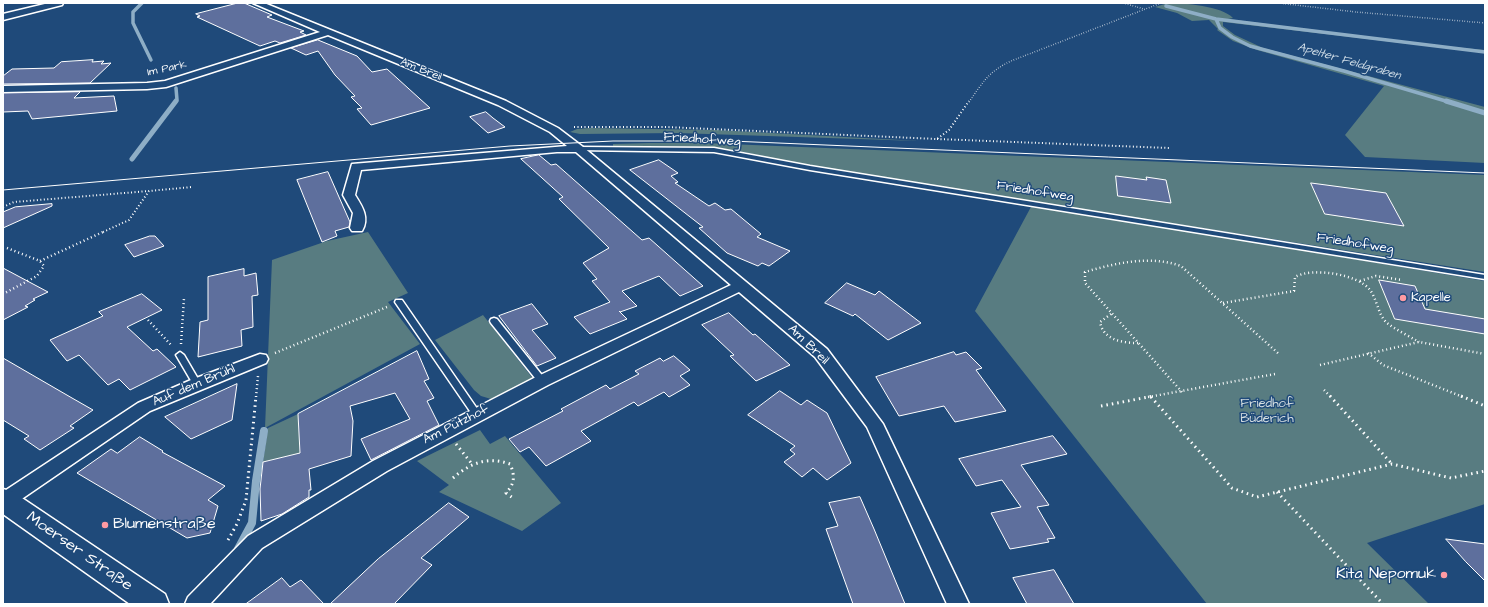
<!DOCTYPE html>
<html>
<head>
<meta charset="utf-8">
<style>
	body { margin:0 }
	#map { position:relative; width:1488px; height:607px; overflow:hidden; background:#1f4a7a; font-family:"Architects Daughter",sans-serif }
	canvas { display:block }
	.frame { position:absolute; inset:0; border:4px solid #fff; pointer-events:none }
</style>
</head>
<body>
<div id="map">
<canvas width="1488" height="607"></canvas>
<div class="frame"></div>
</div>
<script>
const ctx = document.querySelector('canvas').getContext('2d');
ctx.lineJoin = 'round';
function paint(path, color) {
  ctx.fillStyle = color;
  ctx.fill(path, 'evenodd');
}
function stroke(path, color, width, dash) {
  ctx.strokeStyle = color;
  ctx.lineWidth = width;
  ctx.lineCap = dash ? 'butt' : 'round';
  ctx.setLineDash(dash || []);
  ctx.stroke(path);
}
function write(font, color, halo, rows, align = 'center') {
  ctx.font = font + ' "Architects Daughter",sans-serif';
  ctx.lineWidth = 3;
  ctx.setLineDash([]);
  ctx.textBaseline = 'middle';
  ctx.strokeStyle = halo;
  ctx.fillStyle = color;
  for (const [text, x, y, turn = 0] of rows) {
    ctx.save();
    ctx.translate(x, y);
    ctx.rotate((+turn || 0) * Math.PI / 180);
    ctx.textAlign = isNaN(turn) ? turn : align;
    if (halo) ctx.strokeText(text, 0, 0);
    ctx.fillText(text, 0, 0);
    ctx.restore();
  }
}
paint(new Path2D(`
	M1168 3C1184 3 1222 6 1233 18L1228 19 1432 45 1485 50V53L1452 49 1223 22V26L1235 35 1263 48 1485 107V163L1365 157 1345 135 1384 86 1257 50 1233 41 1217 30 1218 29 1209 20 1192 21 1177 13 1155 7Z
	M590 128 716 130 919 141 677 133 580 134 570 132 577 129Z
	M649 143H704L1485 175V272L1034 202 789 162 744 152 716 148 613 147V144Z
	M1032 205 1485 281V504L1367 543 1429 604H1207L975 311Z
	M368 232 408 293 388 302 420 344 265 428 272 260 327 241Z
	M483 315 534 380 491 399 481 396 474 390 435 340Z
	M298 414 300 458 276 465 275 459 263 462 268 428Z
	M480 430 490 444 505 436 561 503 522 531 439 492 449 485 417 461Z`), '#587c81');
stroke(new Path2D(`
	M142 3 133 12V23L151 60
	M1166 6 1216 19 1485 52
	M1216 19 1220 28 1232 37 1250 46 1344 71 1449 102
	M175 102 177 100 176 88`), '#8eaec6', 3.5);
stroke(new Path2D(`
	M1446 101 1485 113
	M132 159 176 101`), '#8eaec6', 5);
stroke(new Path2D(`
	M238 549 252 523 256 481 264 431`), '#8eaec6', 8);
const building = new Path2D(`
	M238 3H244L272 15 267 17 304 31 300 32 306 35 280 43 275 41 260 46 197 17 200 16 196 14Z
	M318 40 357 56 372 72 387 69 430 108 371 125 357 109 362 108 351 97 355 96 335 75 318 51 306 55 291 48Z
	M93 60 92 62 104 61 101 64 111 63 90 83 3 84V76L12 69 54 68 61 62Z
	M80 92 74 98 114 96 117 111 32 119 28 111 3 112V93Z
	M486 112 493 118 505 127 488 133 470 117Z
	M539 155 551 165 556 164 642 240 649 238 703 286 680 296 659 276 622 291 637 306 620 312 619 311 627 319 590 334 574 317 610 302 592 281 597 279 583 263 609 248 559 199 563 197 521 159Z
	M659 160 678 173 671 176 678 182 675 183 709 206 715 203 725 210 731 209 761 234 757 237 790 251 769 266 762 263 758 266 727 253 699 228 703 227 630 170Z
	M328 172 350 222 349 227 335 231 337 236 322 242 297 180Z
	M1116 176 1147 180 1146 177 1166 180 1171 203 1118 196Z
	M1311 183 1386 193 1404 226 1325 214Z
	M52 204V206L3 228V212L15 207Z
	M150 236H155L164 246 134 257 125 245Z
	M3 268 48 292 33 299 35 300 25 306 28 307 3 320Z
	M244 269V276L256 273 258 295 252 296 253 327 241 330 242 346 198 357 200 322 208 320V277Z
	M1379 280 1415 286 1425 309 1485 319V334L1395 319Z
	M847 283 875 295 879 291 921 323 888 340 855 314 853 316 825 303Z
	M142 294 162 310 127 327 153 351 157 349 176 367 130 390 119 379 108 385 79 355 67 361 50 340 103 316 99 312Z
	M532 304 548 324 532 330 556 358 537 366 499 316Z
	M729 313 753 335 755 334 790 365 756 381 730 356 734 355 702 325Z
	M417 351 429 379 424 381 434 398 427 401 439 425 371 460 361 439 410 419 395 393 350 406 353 421 351 456 309 469 311 490H309V497L282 514 261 521 260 489 263 462 300 453 298 414Z
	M954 352 956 355 966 352 982 368 976 370 1006 411 955 422 944 406 899 416 876 377Z
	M674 356 690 370 680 376 690 385 669 397 664 392 638 406 634 402 581 431 591 441 546 466 529 447 520 452 509 439 563 411 561 409 606 385 610 389 639 374 635 371 660 358 663 361Z
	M3 358 72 398 93 410 70 426 74 428 40 450 24 439 29 436 3 420Z
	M237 384 232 420 191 439 165 417Z
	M780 391 801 405 807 400 827 413 851 463 827 480 813 468 802 477 784 462 795 454 790 450 795 446 748 415Z
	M1053 436 1067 454 1021 465 1049 505 1037 507 1055 538 1047 539 1049 542 1010 549 991 513 1021 507 1002 480 976 486 959 459Z
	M140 437 163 451 162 452 225 486 208 500 218 506 210 533 187 538 77 473 111 449 117 453Z
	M860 497 874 529 905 604H853L826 529 838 526 829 503Z
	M449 503 469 517 421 558 432 565 394 604H330L378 559Z
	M1446 539 1485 544V581L1466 562Z
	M1054 570 1074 604H1027L1013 578Z
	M282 578 290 587 301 580 324 604H246Z`);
paint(building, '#5e6f9d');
stroke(building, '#fff', 1);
const service = new Path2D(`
	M579 147 714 148 810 166 1485 275V279L810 170 714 152 577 150 576 149Z
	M396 300H402L480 413 482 415 480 417H474L395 302Z
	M494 318 497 319 545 379 546 381 545 383H539L491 323 490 321 491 319Z
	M180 352 184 355 201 384 200 386H194L193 384 176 355Z`);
const minor = new Path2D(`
	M49 3H63L62 5 3 20V14Z
	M253 3H264L506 101 558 128 583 147 827 349 883 424 969 604H947L867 427 815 357 739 292 548 385 387 471 262 548 210 604H185L188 597 248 536 373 461 536 377 731 285 576 152H557L361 170 355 195C362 206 370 218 362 231H352L350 228 353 213 343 195 352 164 567 146 550 132 498 105 328 35 166 87 147 89 3 92V86L147 83 165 81 320 32Z
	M260 354 266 355 268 359 266 363 150 411 10 507 3 510V492L138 403 191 380Z`);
const secondary = new Path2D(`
	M3 489 13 492 165 594 169 604H130L3 514Z`);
stroke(service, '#fff', 3);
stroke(minor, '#fff', 3);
stroke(secondary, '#fff', 3);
stroke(new Path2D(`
	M1123 3 1144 9
	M1278 3 1356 12 1485 23
	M969 102C983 82 988 72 1011 61L1161 3`), '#fff', 1.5, [0.5, 2]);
stroke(new Path2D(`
	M574 127H666L937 139 949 130 969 101
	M937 139 1169 148
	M3 207 14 202 149 191
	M103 232 129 220 149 191 192 187`), '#fff', 2, [1, 2.5]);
stroke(new Path2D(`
	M3 248H7L40 261 44 266 37 276 3 294
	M40 261 105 231
	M1360 281 1376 276 1402 280
	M1223 303 1294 291 1295 277C1312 267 1358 274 1370 290 1377 299 1378 315 1387 323 1396 330 1409 336 1419 342
	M1111 314 1100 322C1103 340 1123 343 1138 343
	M148 320 172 346
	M181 344 184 298
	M275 353 387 307
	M1368 353 1383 365 1463 397
	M1320 365 1419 342 1485 354
	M1324 390 1331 397
	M1182 392 1085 283V272C1116 263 1150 255 1181 266L1280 355
	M256 397 258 376
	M1148 397 1275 374`), '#fff', 2.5, [1, 3]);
stroke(new Path2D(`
	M1330 396 1392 464
	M1461 396 1485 406
	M1151 397 1232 488 1257 497 1392 464 1451 478 1485 471
	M1101 406 1154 396
	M456 444 472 464
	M453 478C470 463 488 456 510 464 515 475 515 484 506 493L513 498
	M1277 492 1383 604
	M228 540 237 524 246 500 256 396`), '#fff', 3, [1.5, 4]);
paint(service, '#1f4a7a');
paint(minor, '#1f4a7a');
paint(secondary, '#1f4a7a');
stroke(new Path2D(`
	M3 190 510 146 613 141H731L1485 173`), '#fff', 1);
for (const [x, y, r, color] of [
	[1403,298,4,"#ff9aa2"],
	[105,525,4,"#ff9aa2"],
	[1444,575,4,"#ff9aa2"]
]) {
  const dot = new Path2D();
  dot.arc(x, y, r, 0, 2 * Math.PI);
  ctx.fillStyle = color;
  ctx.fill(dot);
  stroke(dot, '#1f4a7a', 1.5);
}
write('11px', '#fff', '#1f4a7a', [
	["Im Park",167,69,-12],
	["Am Breil",421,70,22]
]);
write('italic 12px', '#d0dde7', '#1f4a7a', [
	["Apelter Feldgraben",1349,62,16]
]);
write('13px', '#fff', '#1f4a7a', [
	["Friedhofweg",702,140,4],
	["Friedhofweg",1035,192,9],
	["Friedhofweg",1355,244,9],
	["Am Breil",808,345,44],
	["Auf dem Brühl",194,386,-23],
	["Am Pützhof",456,425,-27]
]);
write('13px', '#fff', '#1f4a7a', [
	["Kapelle",1411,298]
], 'left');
write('13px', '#d5dee0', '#1f4a7a', [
	["Friedhof",1267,404],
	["Büderich",1267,419]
]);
write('16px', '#fff', '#1f4a7a', [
	["Blumenstraße",113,525],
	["Kita Nepomuk",1436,575,"right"]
], 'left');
write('16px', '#fff', '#1f4a7a', [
	["Moerser Straße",79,552,35]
]);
</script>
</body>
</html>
